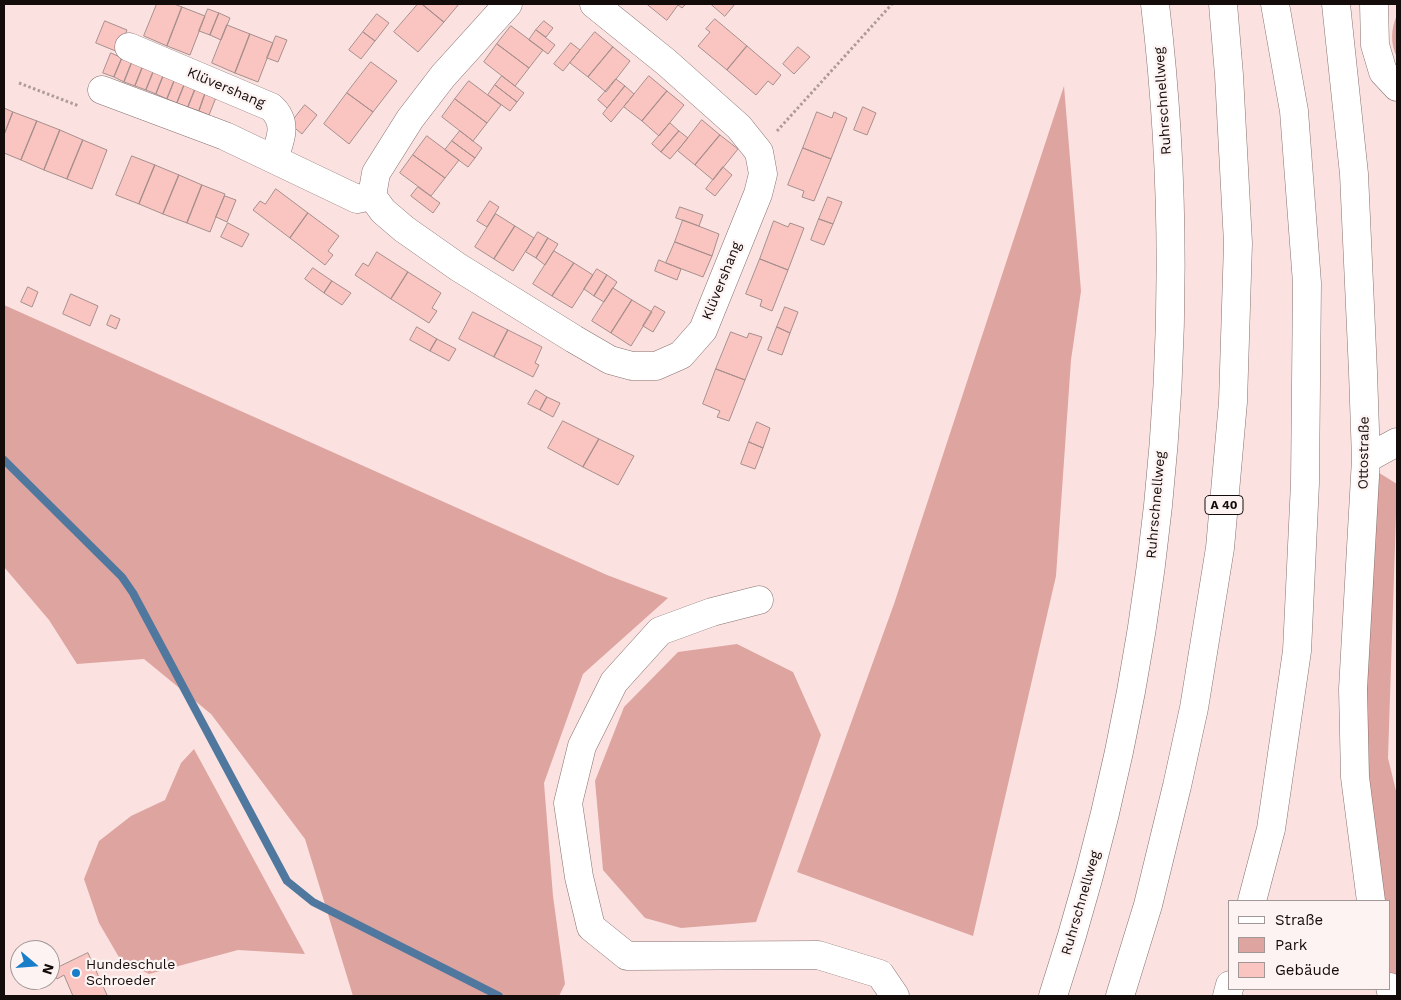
<!DOCTYPE html>
<html>
<head>
<meta charset="utf-8">
<style>
	body { margin:0 }
	#map { position:relative; width:1401px; height:1000px; overflow:hidden; background:#fbe2e0; font-family:"Work Sans",sans-serif }
	canvas { display:block }
	.frame { position:absolute; inset:0; border:5px solid #140c0b; pointer-events:none }
	.legend { position:absolute; left:1228px; top:900px; width:162px; height:90px; box-sizing:border-box; background:#fdf3f2; border:1px solid #a09796; margin:0; padding:6px 9px; list-style:none; font-size:15px; color:#140c0b }
	.legend li { display:flex; align-items:center; gap:10px; height:25px }
	.legend b { width:25px; border:1px solid #a09796 }
	.north { position:absolute; left:10px; top:940px; width:50px; height:50px; box-sizing:border-box; background:#fdf3f2; border:1px solid #a09796; border-radius:50%; rotate:108deg; font-size:14px; font-weight:700; line-height:20px; text-align:center; color:#140c0b }
	.north::after { content:''; display:block; margin:auto; width:18px; height:22px; background:#197ec9; clip-path:polygon(50% 0,100% 100%,50% 72%,0 100%) }
</style>
</head>
<body>
<div id="map">
<canvas width="1401" height="1000"></canvas>
<div class="frame"></div>
<ul class="legend">
<li><b style="height:6px;background:#fff"></b>Straße</li>
<li><b style="height:14px;background:#dea4a0"></b>Park</li>
<li><b style="height:14px;background:#fac4c0"></b>Gebäude</li>
</ul>
<div class="north">N</div>
</div>
<script>
const ctx = document.querySelector('canvas').getContext('2d');
ctx.lineJoin = 'round';
function paint(path, color) {
  ctx.fillStyle = color;
  ctx.fill(path, 'evenodd');
}
function stroke(path, color, width, dash) {
  ctx.strokeStyle = color;
  ctx.lineWidth = width;
  ctx.lineCap = dash ? 'butt' : 'round';
  ctx.setLineDash(dash || []);
  ctx.stroke(path);
}
function write(font, color, halo, rows, align = 'center') {
  ctx.font = font + ' "Work Sans",sans-serif';
  ctx.lineWidth = 4.5;
  ctx.setLineDash([]);
  ctx.textBaseline = 'middle';
  ctx.strokeStyle = halo;
  ctx.fillStyle = color;
  for (const [text, x, y, turn = 0] of rows) {
    ctx.save();
    ctx.translate(x, y);
    ctx.rotate((+turn || 0) * Math.PI / 180);
    ctx.textAlign = isNaN(turn) ? turn : align;
    if (halo) ctx.strokeText(text, 0, 0);
    ctx.fillText(text, 0, 0);
    ctx.restore();
  }
}
paint(new Path2D(`
	M1397 15V57C1390 44 1391 28 1397 15Z
	M1064 86 1081 291 1071 360 1056 576 973 936 797 872 894 604Z
	M4 305 607 575 668 598 583 674 544 783 553 896 565 984 559 996H353L305 839 211 714 144 659 77 664 49 620 4 567Z
	M1368 466 1397 484 1388 758 1397 795V996L1390 972V901H1374L1357 777Z
	M737 644 793 672 821 735 756 922 681 928 645 918 603 870 595 781 624 707 678 652Z
	M194 749 305 954 238 950 149 974 120 959 99 923 84 879 99 841 131 816 165 800 181 763Z`), '#dea4a0');
stroke(new Path2D(`
	M4 460 122 577 133 593 287 881 313 902 499 996`), '#50789f', 8);
const building = new Path2D(`
	M157 4H174L182 7 167 46 144 36Z
	M418 4H422L444 22 418 52 394 32Z
	M422 4H459L444 22Z
	M647 4H686L682 8 678 5 667 20Z
	M711 4H735L725 16Z
	M182 7 205 16 190 55 167 46Z
	M208 9 219 13 210 35 199 31Z
	M219 13 230 18 221 40 210 35Z
	M377 14 389 23 375 41 363 32Z
	M715 19 747 46 727 70 698 46 710 32 706 29Z
	M105 21 127 30 118 52 96 43Z
	M544 21 553 28 546 37 536 30Z
	M227 25 250 34 235 73 212 63Z
	M511 26 543 50 529 68 497 44Z
	M536 30 555 45 548 54 529 40Z
	M363 32 375 41 361 59 349 50Z
	M595 32 613 47 588 77 570 63Z
	M250 34 273 43 258 82 235 73Z
	M276 36 287 40 278 62 267 58Z
	M571 43 580 50 563 71 554 64Z
	M497 44 529 68 515 86 484 62Z
	M747 46 781 75 773 85 768 81 756 95 727 70Z
	M613 47 630 61 606 92 588 77Z
	M798 47 810 57 794 74 783 64Z
	M111 53 122 58 114 77 103 73Z
	M122 58 132 62 124 82 114 77Z
	M132 62 143 66 135 86 124 82Z
	M371 62 397 81 373 112 347 93Z
	M143 66 154 70 146 90 135 86Z
	M154 70 164 74 156 94 146 90Z
	M164 74 175 79 167 99 156 94Z
	M502 76 524 93 517 102 495 85Z
	M649 76 667 91 642 121 624 107Z
	M175 79 185 83 177 103 167 99Z
	M616 79 625 86 607 108 598 100Z
	M469 81 501 105 487 123 455 99Z
	M185 83 196 87 188 107 177 103Z
	M495 85 517 102 510 111 488 95Z
	M625 86 634 94 611 122 603 114Z
	M196 87 206 91 199 111 188 107Z
	M206 91 217 95 209 115 199 111Z
	M667 91 684 105 659 136 642 121Z
	M347 93 373 112 349 144 324 124Z
	M455 99 487 123 473 141 442 117Z
	M305 105 317 115 302 134 290 124Z
	M863 107 876 113 867 135 854 130Z
	M4 108 13 112 4 135Z
	M13 112 37 121 21 160 4 153V135Z
	M817 112 832 118 834 112 847 118 831 159 803 148Z
	M702 120 720 135 695 165 678 151Z
	M37 121 60 130 44 170 21 160Z
	M670 123 679 131 661 152 652 144Z
	M60 130 83 140 67 179 44 170Z
	M460 131 482 148 475 158 452 141Z
	M679 131 688 138 670 159 661 152Z
	M720 135 738 149 713 180 695 165Z
	M427 136 459 160 445 178 413 155Z
	M83 140 107 150 92 189 67 179Z
	M452 141 475 158 468 167 445 150Z
	M803 148 831 159 814 201 802 197 804 191 788 185Z
	M413 155 445 178 431 196 400 173Z
	M132 156 155 165 139 204 116 195Z
	M155 165 179 175 163 214 139 204Z
	M723 167 732 175 715 196 706 189Z
	M179 175 202 185 187 223 163 214Z
	M202 185 225 194 210 232 187 223Z
	M418 187 440 203 433 213 411 196Z
	M276 189 308 213 290 238 253 210 260 201 265 204Z
	M225 196 236 200 227 222 216 217Z
	M828 197 842 202 833 224 819 219Z
	M490 201 499 207 487 227 477 221Z
	M680 207 703 215 699 226 676 218Z
	M308 213 339 236 328 251 333 255 325 265 290 238Z
	M496 214 515 226 494 259 475 247Z
	M819 219 833 224 824 245 811 240Z
	M683 220 719 234 712 256 675 242Z
	M774 221 788 227 790 223 804 228 788 270 760 259Z
	M228 223 249 234 242 247 221 237Z
	M515 226 534 238 513 271 494 259Z
	M538 232 548 238 536 258 526 252Z
	M548 238 558 244 545 265 536 258Z
	M675 242 712 256 703 277 666 263Z
	M554 251 574 263 552 296 533 284Z
	M377 252 408 272 391 299 355 275 363 263 368 266Z
	M760 259 788 270 772 311 760 306 762 300 746 294Z
	M659 260 681 269 677 280 655 271Z
	M574 263 593 275 572 308 552 296Z
	M313 268 332 281 324 293 305 279Z
	M597 269 607 275 594 296 584 289Z
	M408 272 441 293 432 308 437 311 429 323 391 299Z
	M607 275 617 282 604 302 594 296Z
	M332 281 351 293 342 305 324 293Z
	M28 287 38 292 32 307 21 302Z
	M613 288 632 300 611 333 592 321Z
	M71 294 98 306 90 326 63 314Z
	M632 300 652 312 631 346 611 333Z
	M655 306 665 312 653 332 643 326Z
	M785 307 798 312 790 333 777 327Z
	M473 312 508 330 494 357 459 339Z
	M111 315 120 319 116 329 107 325Z
	M417 327 437 339 430 351 410 340Z
	M777 327 790 333 782 355 768 350Z
	M508 330 542 347 535 363 539 365 533 377 494 357Z
	M731 332 747 338 749 333 762 337 745 380 716 369Z
	M437 339 456 349 449 361 430 351Z
	M716 369 745 380 729 421 717 417 720 411 703 404Z
	M536 390 547 397 540 410 528 404Z
	M547 397 560 403 553 417 540 410Z
	M563 421 599 439 583 467 548 448Z
	M757 422 770 428 763 448 749 442Z
	M599 439 634 456 618 485 583 467Z
	M749 442 763 448 755 469 741 464Z
	M88 953 107 995 104 996H73L64 975 57 979 53 970Z`);
paint(building, '#fac4c0');
stroke(building, '#a58f8d', 1);
const minor = new Path2D(`
	M508 4 443 76 410 119 376 173 372 196 383 211 404 229 458 267 574 339 610 360 632 366H656L681 355 703 330 758 194 763 174 759 152 739 127 666 62 594 4
	M1336 4 1354 174 1363 372 1366 459 1353 689 1355 777 1371 901
	M1374 4 1375 45 1383 72 1397 87
	M129 47 271 107C288 122 281 139 274 158
	M102 90 225 136 357 199 372 196
	M1366 459 1397 442
	M759 600 712 612 660 631 614 682 582 746 568 803 579 877 591 927 627 956 818 955 880 974 895 996
	M1390 987 1392 996`);
const highway = new Path2D(`
	M1252 901 1271 829 1297 651 1305 483 1307 283 1294 111 1275 4
	M1053 996C1157 679 1195 336 1155 4
	M1120 996 1148 905 1177 786 1194 708 1220 548 1233 402 1238 243 1229 75 1223 4
	M1227 996 1230 985`);
stroke(minor, '#87716f', 29);
stroke(highway, '#87716f', 29);
stroke(new Path2D(`
	M19 83 79 106
	M777 131 892 4`), '#ae9b99', 3, [2.5, 2.5]);
stroke(minor, '#fff', 28);
stroke(highway, '#fff', 28);
for (const [x, y, r, color] of [
	[76,973,5,"#197ec9"]
]) {
  const dot = new Path2D();
  dot.arc(x, y, r, 0, 2 * Math.PI);
  ctx.fillStyle = color;
  ctx.fill(dot);
  stroke(dot, '#fdf3f2', 2);
}
for (const [x, y, w] of [
	[1224,505,38]
]) {
  const box = new Path2D();
  box.roundRect(x - w / 2, y - 9.5, w, 19, 4);
  ctx.fillStyle = '#fdf3f2';
  ctx.fill(box);
  stroke(box, '#140c0b', 1);
}
write('bold 12px', '#140c0b', null, [
	["A 40",1224,505]
]);
write('14px', '#140c0b', '#fdf3f2', [
	["Klüvershang",226,88,23],
	["Ruhrschnellweg",1163,101,-94],
	["Klüvershang",722,281,-68],
	["Ottostraße",1364,453,-89],
	["Ruhrschnellweg",1156,505,-85],
	["Ruhrschnellweg",1081,903,-74]
]);
write('14px', '#140c0b', '#fdf3f2', [
	["Hundeschule",86,965],
	["Schroeder",86,981]
], 'left');
</script>
</body>
</html>
